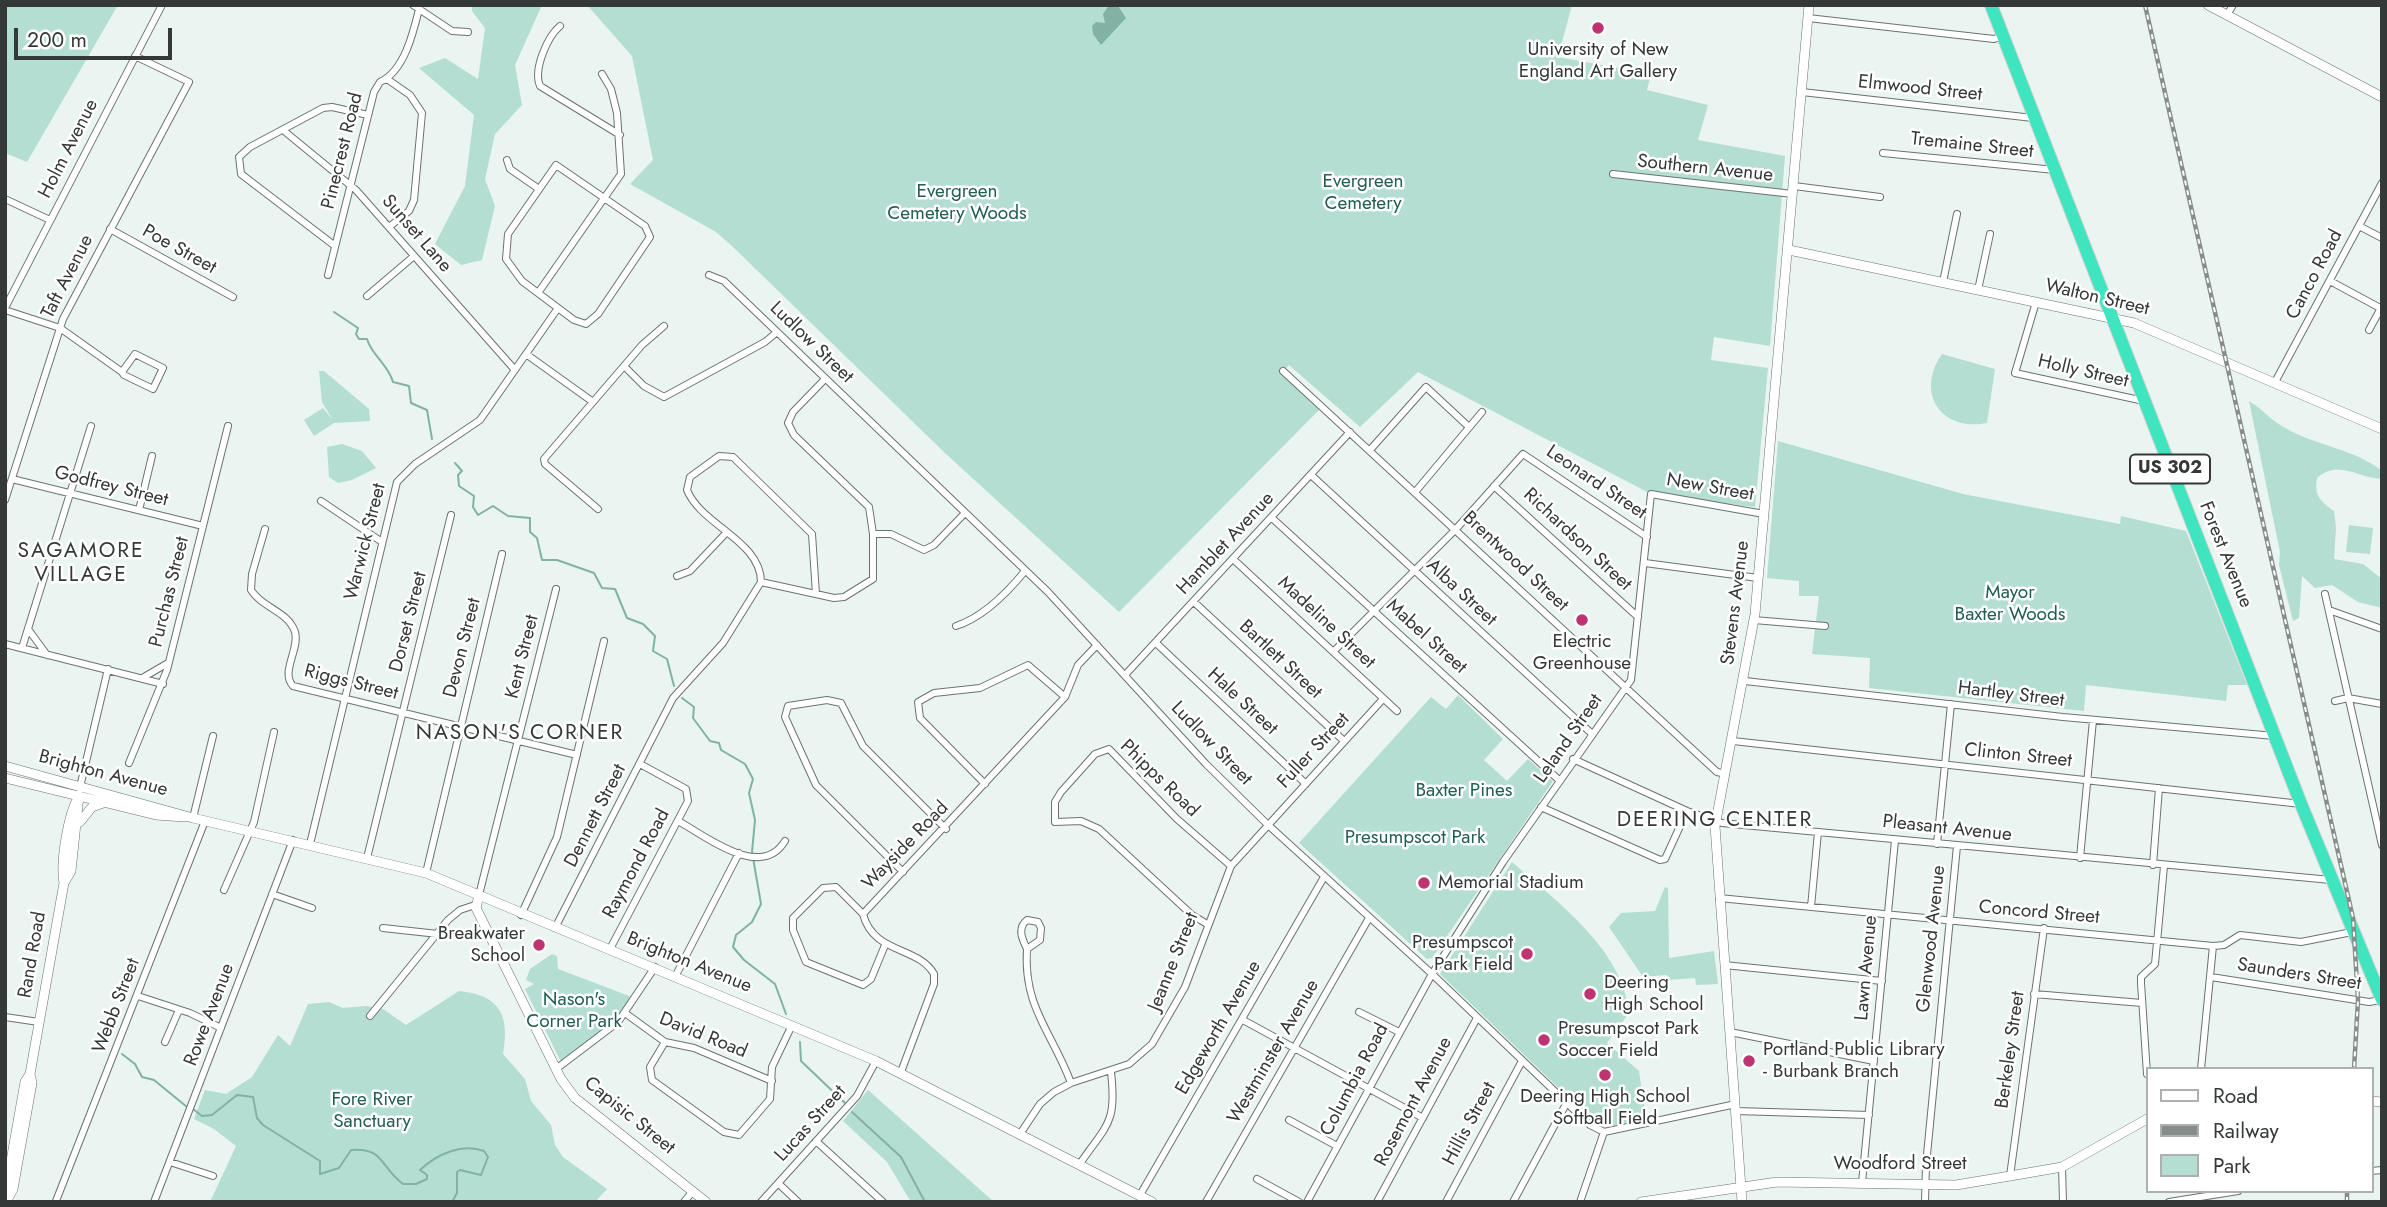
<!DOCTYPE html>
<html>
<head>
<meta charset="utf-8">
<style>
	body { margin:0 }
	#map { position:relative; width:2387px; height:1207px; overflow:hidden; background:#eaf4f1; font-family:Jost,sans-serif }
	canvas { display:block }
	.frame { position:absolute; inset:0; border:7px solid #343837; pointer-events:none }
	.legend { position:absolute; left:2146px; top:1067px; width:228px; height:126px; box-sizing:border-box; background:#fff; border:2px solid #aeafaf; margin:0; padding:9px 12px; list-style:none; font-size:21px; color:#343837 }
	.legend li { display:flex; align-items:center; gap:14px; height:35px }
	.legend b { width:35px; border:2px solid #aeafaf }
	.scale { position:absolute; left:14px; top:28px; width:158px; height:32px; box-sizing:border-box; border:4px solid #343837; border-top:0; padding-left:9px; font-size:21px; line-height:24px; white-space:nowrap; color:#343837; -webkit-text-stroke:5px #fff; paint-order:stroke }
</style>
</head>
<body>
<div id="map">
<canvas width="2387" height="1207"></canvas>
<div class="frame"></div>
<ul class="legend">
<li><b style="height:9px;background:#fff"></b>Road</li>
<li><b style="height:9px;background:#878d8b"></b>Railway</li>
<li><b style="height:19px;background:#b4ded1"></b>Park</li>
</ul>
<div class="scale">200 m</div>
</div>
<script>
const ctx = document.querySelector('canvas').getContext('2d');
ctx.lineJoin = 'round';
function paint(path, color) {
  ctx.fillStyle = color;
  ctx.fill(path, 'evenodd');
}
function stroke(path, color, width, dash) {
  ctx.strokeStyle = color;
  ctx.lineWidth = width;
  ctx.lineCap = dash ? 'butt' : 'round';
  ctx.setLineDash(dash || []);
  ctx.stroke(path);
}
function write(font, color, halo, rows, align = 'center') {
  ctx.font = font + ' Jost,sans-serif';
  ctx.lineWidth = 5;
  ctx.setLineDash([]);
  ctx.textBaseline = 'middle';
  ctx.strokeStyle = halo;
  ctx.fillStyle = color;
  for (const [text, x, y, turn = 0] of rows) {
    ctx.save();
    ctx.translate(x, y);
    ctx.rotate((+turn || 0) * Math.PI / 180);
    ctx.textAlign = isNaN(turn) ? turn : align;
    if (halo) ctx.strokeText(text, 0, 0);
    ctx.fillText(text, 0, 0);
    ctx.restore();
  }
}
paint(new Path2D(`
	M5 5H118L27 162 5 153Z
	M472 5H542L515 65 522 105 495 134 485 179 495 206 482 260 461 265 435 244 465 186 474 115 419 68 445 58 478 79 485 28 472 11Z
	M587 5H1572L1558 57 1651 74 1647 90 1708 105 1698 140 1785 156 1770 346 1714 337 1711 360 1768 368 1755 507 1651 494 1418 372 1360 427 1289 365 1281 374 1320 409 1119 612 946 454 732 246 716 232 630 184 653 160 632 56Z
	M1942 354 1995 369 1987 423C1941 432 1915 393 1942 354Z
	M319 371H324L369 409 370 421 334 423 314 436 304 420 323 408 332 419 322 402Z
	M2249 401C2264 410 2271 421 2287 429 2317 446 2355 449 2382 471V479C2357 478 2339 459 2317 478 2314 496 2320 501 2334 511L2336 528 2334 559 2363 564 2382 579V608L2358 602 2332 585 2315 588 2302 576 2299 618 2293 621 2279 565 2280 552Z
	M1778 441 1963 494 2120 524 2121 516 2186 531 2247 685H2228L2226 701 2086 685 2084 711 1869 688 1870 658 1812 654 1819 596H1799V581L1767 578Z
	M342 444 362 451 376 468 352 480 338 483 329 477 327 447Z
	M2349 525 2373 528 2370 554 2346 552Z
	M1458 695 1503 739 1484 760 1507 781 1528 759 1553 781 1432 958 1427 959 1299 843 1431 697 1446 709Z
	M1512 862C1557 902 1623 949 1629 1013L1607 1043 1639 1071 1646 1118 1612 1126 1593 1121 1440 974Z
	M1665 887 1668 888 1669 958 1714 951 1718 984 1696 985 1695 978 1668 980 1667 975 1643 977 1609 927 1621 913 1655 911Z
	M552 954 557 956 558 969 632 997 619 1017 561 1062 525 989 534 984 526 980 530 969Z
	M459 991C500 995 510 1015 503 1054L525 1079 531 1101 551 1125 555 1145 563 1157 607 1189 595 1202H210L236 1146 214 1129 194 1119 205 1090 226 1094 252 1077 278 1035 290 1046 308 1004 329 1002 343 1008 366 1006 383 1009 406 1025Z
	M868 1090 994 1202H911L887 1162 843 1121Z`), '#b4ded1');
paint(new Path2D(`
	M1109 5 1118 6 1126 18 1101 45 1093 34 1092 26 1096 22 1105 23 1103 14Z`), '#81b2a3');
stroke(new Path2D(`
	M334 312 358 328 356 334 359 339H367C372 356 388 364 393 382L409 386 411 403 427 410 432 439
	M455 463 462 471 458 475 459 486 474 496 473 507 478 515 493 506 508 516 530 518V532L537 538 542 560H557L594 573 602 588 615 589 627 618 643 624 655 636 653 651 667 659 674 686
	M682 698 694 707 693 718 710 741 719 743 721 750 745 764 753 779 749 793 755 820 752 852 761 904 752 922 736 935 733 947 744 960 775 984 786 1014
	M800 1042 801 1061 845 1103
	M122 1054 135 1064 142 1077 154 1080 187 1107
	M193 1109 202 1116 212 1115 237 1095 253 1097 257 1118 263 1125 320 1161V1174L339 1168 351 1150C384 1147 380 1167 403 1184H416L427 1179V1175L420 1170C437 1154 462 1143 484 1151L488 1157 481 1175 460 1170 457 1172V1193L452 1202
	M852 1112 901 1157 925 1202`), '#81b2a3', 2);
const street = new Path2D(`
	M413 5 452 31 468 32
	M2227 15 2233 5
	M1808 18 1994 39 2003 36
	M560 26C547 37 533 70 540 86L620 135
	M387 79 410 95 422 113 414 200 409 211 389 227
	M1802 92 2033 118
	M283 130 356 190 515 370
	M1883 153 2055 170
	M507 160 510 169 539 189
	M556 165 645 226 650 237 598 314 586 324 574 320 522 281 506 259 508 234Z
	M1613 174 1793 194
	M1794 186 1880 197
	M5 199 50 220
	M2359 226 2382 238
	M110 229 233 297
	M335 246 241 174 239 157 250 147 323 108 332 107 368 115
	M328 275 374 92 380 82C405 71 414 30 420 5
	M709 275 724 281 1048 592 1206 764 1267 824 1432 974 1590 1125 1604 1132 1736 1104
	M2330 281 2382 309
	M1943 282 1957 214
	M1978 290 1990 234
	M538 293 621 174 617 113 611 89 602 74
	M367 296 414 256
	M2036 302 2015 373 2144 401
	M5 308 162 5
	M5 310 60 328 122 372
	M2369 330 2381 308
	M135 354 163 368 153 389 124 375 122 372Z
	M526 354 593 402
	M624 366 644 386 664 397 765 342 777 332
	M1283 371 1717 772 1726 774
	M2275 382 2382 183
	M1370 450 1426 387 1469 427
	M1311 475 1591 733
	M12 479 203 526
	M1494 486 1638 617
	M1416 491 1482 412
	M5 500 63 319 189 82 135 56
	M321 501 382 542
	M598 509 545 464 544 459 642 345 664 326
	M139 510 152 456
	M1272 518 1559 780
	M265 529 252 574 251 590C262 608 288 611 295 632 300 649 280 672 293 686L577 755
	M873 534H891L924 550 934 545 965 513
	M1233 559 1397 711
	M1645 563 1758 578
	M677 576 690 571 726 533
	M761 582 834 598 844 597 873 579V534L869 507 794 435 788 423 793 412 825 379
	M761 582C761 541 701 525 687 490L690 477 719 456 733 457 812 534 816 594
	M2325 594 2382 845
	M1194 602 1344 741
	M2329 610 2382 629
	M1754 620 1825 626
	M956 626C984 617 1007 593 1025 571
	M28 629 47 655
	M1156 643 1306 784
	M5 644 163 684
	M22 648 91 426
	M1334 651 1456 529 1523 454 1647 537
	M1125 675 1350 432
	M144 677 168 663
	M1745 681 2063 717 2275 736
	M2335 701 2348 698 2382 704
	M1733 741 2301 804
	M1573 759 1687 811 1722 823 2331 880
	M129 763 167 670 228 426
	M985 784 920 718 918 702 934 693 980 688 1028 665 1065 697
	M80 787 108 669
	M1541 807 1660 860 1665 859 1687 811
	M193 818 213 736
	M678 821C706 836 761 881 785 841
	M310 844 397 482 415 464 480 420 558 308
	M1937 844 1951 704
	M367 858 451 515
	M2080 858 2093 720
	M2153 865 2159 788
	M903 872 816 785 785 717 788 706 827 700 841 703 863 746 946 829
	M426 873 502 554
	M224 890 254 822 274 732
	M272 894 312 908
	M479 895 556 589
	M1719 898 2213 946 2224 945 2240 935 2301 942 2352 932
	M1811 907 1818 832
	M863 914 836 887 823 888 793 918V930L806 962 863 985 871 979 885 945
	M521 915 557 837 604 641
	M1207 924 1192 915 1099 829 1081 821 1055 822V802L1061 792 1095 754 1109 749 1177 819 1231 866
	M383 928 438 934
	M555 928 673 698 723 643 761 582
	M610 949 688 801 686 789 640 764
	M1027 949C1022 939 1017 928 1027 920L1038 922 1041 928 1040 940 1027 949C1023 1007 1052 1032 1071 1083
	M1724 965 1882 981
	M676 975 739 853
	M2211 977 2369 1002 2381 1000
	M2034 994 2142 1003
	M138 996 190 1013 221 1028
	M1359 1012 1399 1032
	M625 1013 665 1042 694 1048 772 1081
	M370 1016 448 920 460 910 475 905
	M5 1017 39 1022
	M1243 1020 1423 1118
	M1730 1032 1874 1061
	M165 1042 179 1010
	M665 1042 650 1067 652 1080 724 1132 739 1135 770 1099 772 1067 792 1025
	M556 1069 618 1022 655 967
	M2201 1069 2213 946
	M901 1072 934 984V974C918 946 873 954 863 914L1065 697 1078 665 1097 645
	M2147 1074 2141 983V977L2155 964 2164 866
	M1736 1111 1869 1115
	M1289 1120 1337 1146
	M1020 1134 1040 1104 1054 1092 1071 1083 1129 1064 1152 1044 1185 987 1231 866 1383 699
	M816 1141 883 1202
	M170 1162 213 1176
	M1079 1165C1107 1124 1117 1124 1111 1072
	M2062 1167 2063 1202
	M2371 1171 2382 1170
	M2010 1176 2044 928
	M1257 1179 1299 1202
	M1862 1183 1895 840
	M779 1184 798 1202
	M1140 1195 1324 877
	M56 1201 205 821
	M154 1202 293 840
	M684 1202 693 1191
	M761 1202 857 1096 876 1061
	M1206 1202 1369 918
	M1307 1202 1432 974 1503 862 1631 680 1651 494 1764 514
	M1377 1202 1477 1018
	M1446 1202 1522 1061
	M1513 1202 1566 1104
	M1580 1202 1604 1132
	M1925 1202 1926 1165 1957 846
	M2169 1202 2238 1191`);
const secondary = new Path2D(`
	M2208 5 2382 97
	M1789 250 2134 323 2382 429
	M5 766 193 818 426 873 876 1061 1152 1202
	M5 778 156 815 184 817
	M80 822 92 807 103 803
	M64 883 71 871 79 795
	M479 895 476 908 561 1079 575 1098 706 1202
	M2371 1101 2382 1102
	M8 1195 6 1189 25 1082 30 1074
	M6 1202 13 1189 32 1083 30 1074 64 883C60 863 68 814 79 796
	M1641 1202 1777 1182 1956 1185 2010 1176 2062 1167 2147 1119
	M1742 1202 1715 826 1755 614 1809 5`);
const highway = new Path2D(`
	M1991 5 2301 804 2382 1000`);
stroke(street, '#6b7370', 8);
stroke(secondary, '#6b7370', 10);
stroke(highway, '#cecfcf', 14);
stroke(street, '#fff', 6);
stroke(secondary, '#fff', 9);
stroke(highway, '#3ee5be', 12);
const rail = new Path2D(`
	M2145 5 2353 918 2358 1000 2354 1069
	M2347 1202V1191`);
stroke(rail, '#878d8b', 4.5);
stroke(rail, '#fff', 2, [5]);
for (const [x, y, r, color] of [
	[1598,28,7,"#bd3471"],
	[1582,620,7,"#bd3471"],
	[1424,883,7,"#bd3471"],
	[539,945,7,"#bd3471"],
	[1527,954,7,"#bd3471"],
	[1590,994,7,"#bd3471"],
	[1544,1040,7,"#bd3471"],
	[1749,1061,7,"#bd3471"],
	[1605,1075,7,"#bd3471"]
]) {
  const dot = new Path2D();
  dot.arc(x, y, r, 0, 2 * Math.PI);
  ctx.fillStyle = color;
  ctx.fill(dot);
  stroke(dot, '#fff', 2.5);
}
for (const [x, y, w] of [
	[2170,469,80]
]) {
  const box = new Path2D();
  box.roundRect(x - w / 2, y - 14.5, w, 29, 5);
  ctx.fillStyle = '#fff';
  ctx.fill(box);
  stroke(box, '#343837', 2);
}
write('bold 18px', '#343837', null, [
	["US 302",2170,469]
]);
write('19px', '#343837', '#fff', [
	["University of New",1598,50,"center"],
	["England Art Gallery",1598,72,"center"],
	["Electric",1582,642,"center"],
	["Greenhouse",1582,664,"center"],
	["Memorial Stadium",1438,883],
	["Breakwater",525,934,"right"],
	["School",525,956,"right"],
	["Presumpscot",1513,943,"right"],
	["Park Field",1513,965,"right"],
	["Deering",1604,983],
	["High School",1604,1005],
	["Presumpscot Park",1558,1029],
	["Soccer Field",1558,1051],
	["Portland Public Library",1763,1050],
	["- Burbank Branch",1763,1072],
	["Deering High School",1605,1097,"center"],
	["Softball Field",1605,1119,"center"]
], 'left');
write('19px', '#343837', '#fff', [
	["Elmwood Street",1920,89,6],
	["Tremaine Street",1972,146,6],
	["Holm Avenue",69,149,-63],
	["Pinecrest Road",343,151,-76],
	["Southern Avenue",1705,169,6],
	["Sunset Lane",416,234,49],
	["Poe Street",179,250,29],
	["Canco Road",2315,275,-62],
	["Taft Avenue",68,277,-63],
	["Walton Street",2097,298,13],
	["Ludlow Street",811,343,44],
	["Holly Street",2083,372,13],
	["Leonard Street",1596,483,34],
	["Godfrey Street",111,487,14],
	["New Street",1710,488,10],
	["Richardson Street",1577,540,43],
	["Warwick Street",366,542,-76],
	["Hamblet Avenue",1226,544,-47],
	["Forest Avenue",2225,555,68],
	["Brentwood Street",1515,562,43],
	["Purchas Street",170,592,-76],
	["Alba Street",1461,593,43],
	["Stevens Avenue",1736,603,-83],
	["Dorset Street",409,622,-76],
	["Madeline Street",1326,623,43],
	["Mabel Street",1426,637,42],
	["Devon Street",463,648,-76],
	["Kent Street",523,657,-76],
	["Bartlett Street",1280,660,43],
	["Riggs Street",351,683,14],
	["Hartley Street",2011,695,7],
	["Hale Street",1242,702,43],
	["Leland Street",1569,739,-55],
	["Ludlow Street",1211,744,46],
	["Fuller Street",1314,751,-47],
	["Clinton Street",2018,756,6],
	["Brighton Avenue",103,774,15],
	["Phipps Road",1159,779,44],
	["Dennett Street",596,816,-63],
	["Pleasant Avenue",1947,829,6],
	["Wayside Road",906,846,-46],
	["Raymond Road",637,864,-62],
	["Concord Street",2039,913,5],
	["Glenwood Avenue",1932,939,-84],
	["Rand Road",33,955,-80],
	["Jeanne Street",1174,962,-68],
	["Brighton Avenue",689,963,22],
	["Lawn Avenue",1867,968,-85],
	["Saunders Street",2299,975,9],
	["Webb Street",117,1006,-69],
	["Rowe Avenue",210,1015,-69],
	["Edgeworth Avenue",1219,1028,-60],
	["David Road",703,1036,22],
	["Berkeley Street",2011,1050,-82],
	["Westminster Avenue",1274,1052,-60],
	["Columbia Road",1355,1080,-62],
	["Rosemont Avenue",1414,1102,-62],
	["Capisic Street",629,1116,39],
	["Lucas Street",811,1124,-48],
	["Hillis Street",1470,1124,-62],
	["Woodford Street",1900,1164]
]);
write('19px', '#215f4f', '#fff', [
	["Evergreen",1363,182],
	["Cemetery",1363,204],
	["Evergreen",957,192],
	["Cemetery Woods",957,214],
	["Mayor",2010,593],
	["Baxter Woods",2010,615],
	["Baxter Pines",1464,791],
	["Presumpscot Park",1415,838],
	["Nason's",574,1000],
	["Corner Park",574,1022],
	["Fore River",372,1100],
	["Sanctuary",372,1122]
]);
ctx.letterSpacing = '2px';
write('21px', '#343837', '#fff', [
	["SAGAMORE",81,552],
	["VILLAGE",81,576],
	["NASON'S CORNER",520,734],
	["DEERING CENTER",1715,821]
]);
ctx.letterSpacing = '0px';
</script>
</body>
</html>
